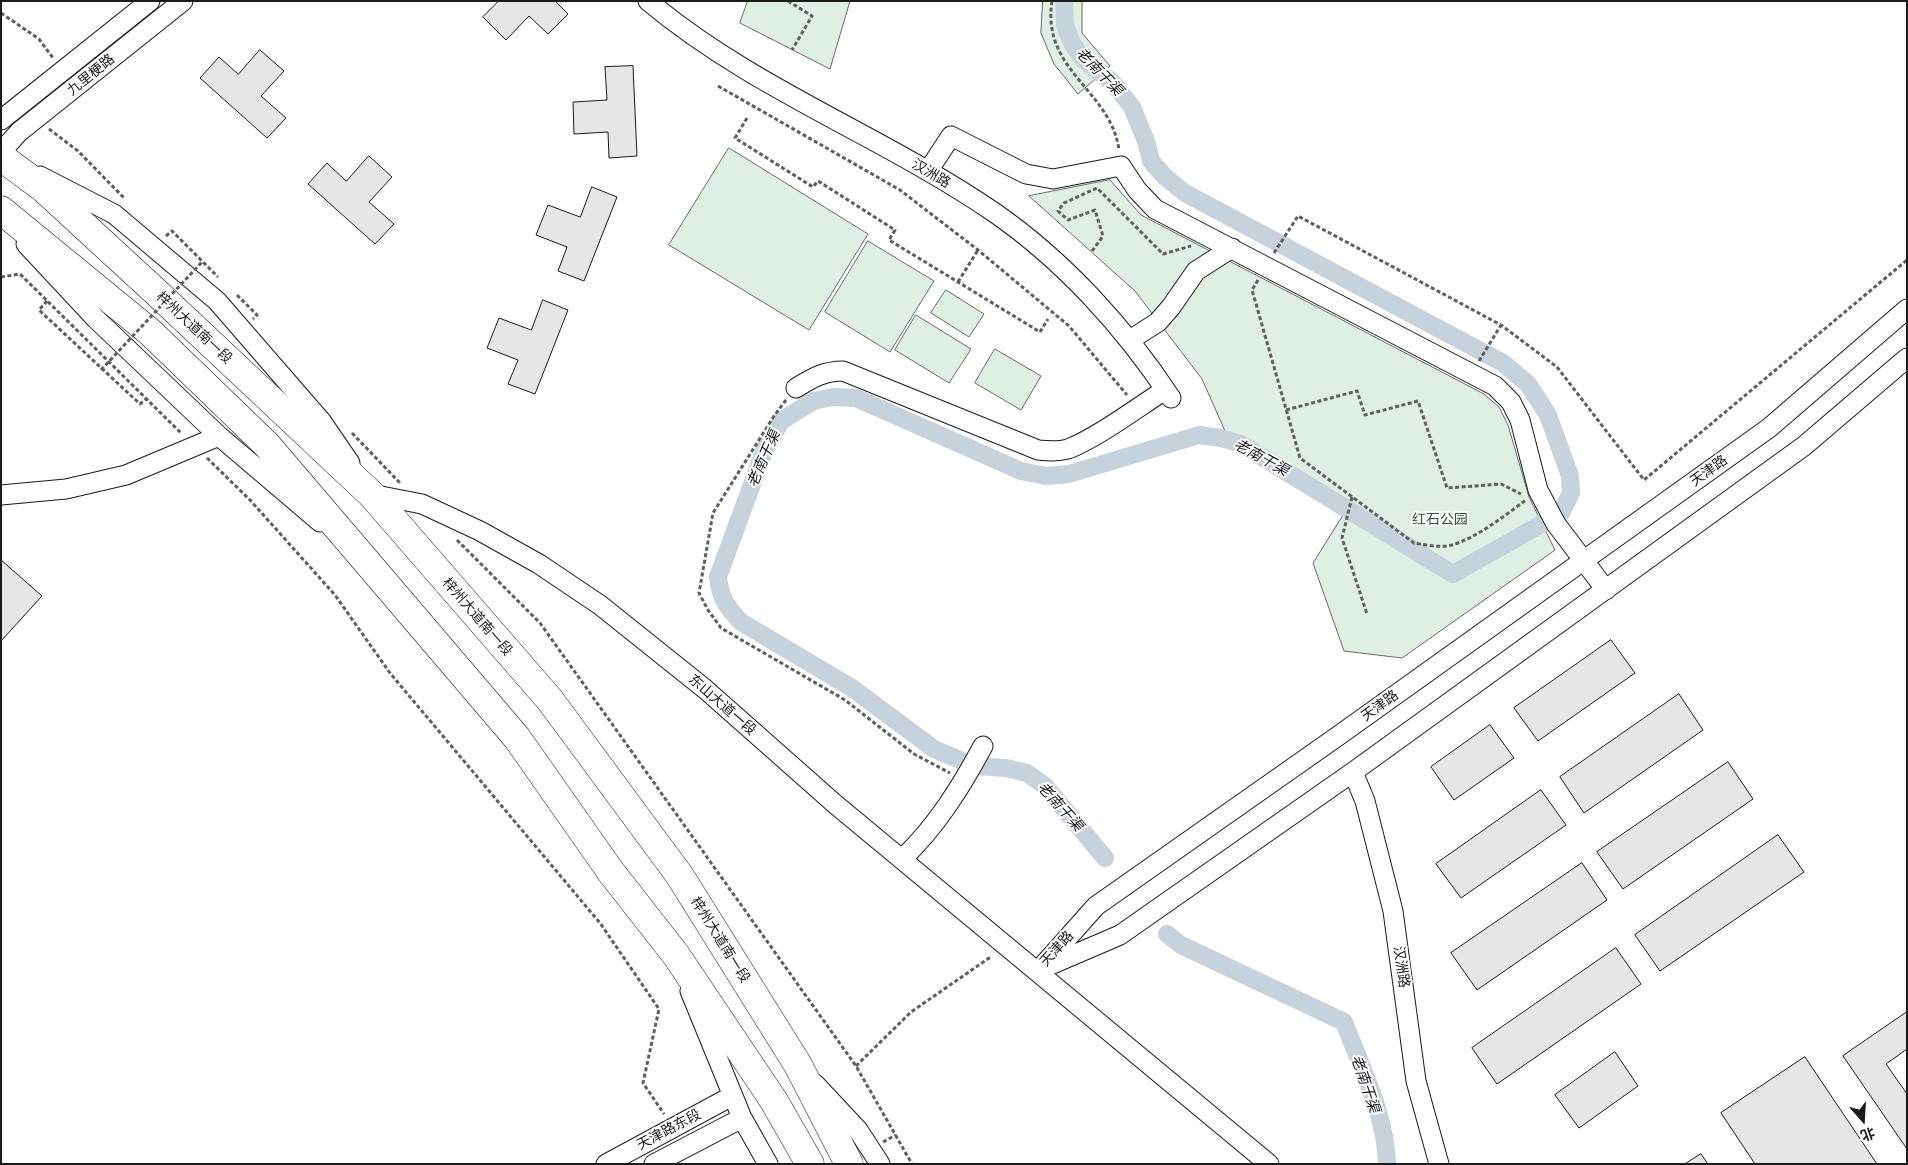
<!DOCTYPE html>
<html>
<head>
<meta charset="utf-8">
<style>
	body { margin:0 }
	#map { position:relative; width:1908px; height:1165px; overflow:hidden; background:#fff; font-family:"IBM Plex Sans","Noto Sans SC",sans-serif }
	canvas { display:block }
	.frame { position:absolute; inset:0; border:2px solid #1a1a1a; pointer-events:none }
	.north { position:absolute; left:1838px; top:1095px; width:50px; height:50px; -webkit-text-stroke:4px #fff; paint-order:stroke; rotate:161deg; font-size:14px; font-weight:700; line-height:20px; text-align:center; color:#1a1a1a }
	.north::after { content:''; display:block; margin:auto; width:18px; height:22px; background:#1a1a1a; clip-path:polygon(50% 0,100% 100%,50% 72%,0 100%) }
</style>
</head>
<body>
<div id="map">
<canvas width="1908" height="1165"></canvas>
<div class="frame"></div>
<div class="north">北</div>
</div>
<script>
const ctx = document.querySelector('canvas').getContext('2d');
ctx.lineJoin = 'round';
function paint(path, color) {
  ctx.fillStyle = color;
  ctx.fill(path, 'evenodd');
}
function stroke(path, color, width, dash) {
  ctx.strokeStyle = color;
  ctx.lineWidth = width;
  ctx.lineCap = dash ? 'butt' : 'round';
  ctx.setLineDash(dash || []);
  ctx.stroke(path);
}
function write(font, color, halo, rows, align = 'center') {
  ctx.font = font + ' "IBM Plex Sans","Noto Sans SC",sans-serif';
  ctx.lineWidth = 4;
  ctx.setLineDash([]);
  ctx.textBaseline = 'middle';
  ctx.strokeStyle = halo;
  ctx.fillStyle = color;
  for (const [text, x, y, turn = 0] of rows) {
    ctx.save();
    ctx.translate(x, y);
    ctx.rotate((+turn || 0) * Math.PI / 180);
    ctx.textAlign = isNaN(turn) ? turn : align;
    if (halo) ctx.strokeText(text, 0, 0);
    ctx.fillText(text, 0, 0);
    ctx.restore();
  }
}
const green = new Path2D(`
	M748 1H850L830 69 740 23Z
	M1043 1H1082V33L1110 66 1078 94 1054 64 1041 33Z
	M729 148 868 234 809 330 669 245Z
	M1110 180 1141 215 1484 394 1499 407 1508 425 1529 497 1555 550 1402 658 1344 651 1313 563 1350 504 1225 431 1202 379 1135 291 1029 196Z
	M868 241 934 281 890 352 825 312Z
	M946 290 984 314 969 337 931 313Z
	M916 315 971 349 949 383 895 350Z
	M995 349 1041 376 1021 410 975 383Z`);
paint(green, '#e0efe3');
stroke(green, '#6a6a6a', 1);
stroke(new Path2D(`
	M1064 1 1065 25 1072 43 1083 59 1113 83 1132 107 1146 141 1151 161 1165 177 1185 193 1503 363 1528 384 1548 415 1570 476 1571 493 1561 513 1453 574 1241 444 1221 438 1199 435 1069 474 1046 476 1021 471 856 398 833 397 813 401 781 421 765 449 718 577C720 597 727 608 741 622L852 688 934 749 974 766 1006 768 1027 773 1045 786 1105 858
	M1167 934 1181 945 1344 1022C1361 1067 1386 1116 1387 1164`), '#c6d2dc', 18);
const building = new Path2D(`
	M499 1H555L568 14 548 34 529 16 506 40 483 17Z
	M260 50 284 71 261 96 286 118 267 138 200 78 219 57 238 74Z
	M633 66 637 156 609 158 608 132 574 134 573 102 607 100 605 67Z
	M369 156 392 177 369 202 394 224 375 244 308 184 327 163 346 181Z
	M592 187 617 197 584 281 558 271 567 247 536 235 548 205 580 217Z
	M543 300 568 310 535 394 508 384 518 360 487 348 499 318 531 330Z
	M1 560 42 596 1 641Z
	M1611 640 1635 673 1538 741 1514 708Z
	M1679 694 1703 730 1584 813 1560 777Z
	M1490 725 1514 758 1454 800 1431 767Z
	M1728 762 1753 799 1623 889 1597 852Z
	M1541 790 1566 825 1461 898 1436 864Z
	M1778 835 1804 872 1660 971 1635 935Z
	M1582 863 1607 900 1477 990 1451 953Z
	M1616 948 1641 984 1497 1084 1472 1048Z
	M1907 1012V1049L1886 1064 1907 1094V1149L1843 1056Z
	M1615 1052 1638 1086 1579 1128 1555 1095Z
	M1805 1057 1877 1164H1755L1721 1113Z
	M1701 1154 1708 1164H1685Z`);
paint(building, '#e6e6e6');
stroke(building, '#1a1a1a', 1);
const minor = new Path2D(`
	M648 1C753 89 883 136 995 213 1064 261 1125 328 1171 398
	M1 120 150 1
	M1 152 19 132 183 1
	M928 171 951 136 1026 174 1053 179 1121 166 1137 190 1155 209 1495 386 1511 402 1520 420 1538 490 1556 524 1606 590
	M40 176 114 214 217 301 322 422 350 463
	M26 244 96 319 219 436 320 522
	M1130 340 1158 322 1171 307 1196 271 1232 248
	M796 388C812 378 824 371 843 371L1038 450C1048 451 1058 452 1068 449 1097 438 1138 407 1165 390
	M371 494 422 504 480 531 539 564 600 605 705 689 835 804 1269 1164
	M1 495 66 489 126 475 219 436
	M1353 772 1365 801 1393 911 1416 1081 1439 1164
	M902 859C936 827 961 787 983 746
	M1043 968 1120 935 1353 772 1804 446 1907 358
	M1038 971 1096 906 1338 736 1769 428 1907 309
	M690 991 742 1118 768 1164
	M815 1084 858 1130 880 1164
	M606 1164 732 1096
	M654 1164 742 1118`);
const highway = new Path2D(`
	M1 157 43 188 156 292 372 495 550 700 680 876 798 1065 849 1164
	M1 210 150 332 267 445 517 738 611 872 676 955 774 1101 810 1164`);
stroke(minor, '#1a1a1a', 21);
stroke(highway, '#1a1a1a', 29);
stroke(new Path2D(`
	M788 1 812 16 792 50
	M1052 1C1041 71 1111 90 1119 150
	M1 13 39 39 53 58
	M718 86 900 190 978 250 1069 326 1127 395
	M747 118 735 138 813 187 818 181 895 230 889 240 1040 332 1048 319
	M49 129 78 151 125 199
	M166 236 172 231 218 277
	M1092 251 1103 236 1095 210 1068 220 1058 211 1064 203 1097 188 1163 254 1191 246
	M1274 253 1298 216 1501 325 1557 367 1644 480 1907 260
	M1 277 20 274 181 433
	M1258 280 1252 290 1300 458 1414 543C1426 545 1440 548 1452 545 1478 537 1504 516 1526 500
	M958 282 978 250
	M237 295 257 315 253 319
	M47 301 39 310 140 404 146 399
	M1479 361 1501 325
	M786 400 774 416 713 513 699 593 708 610 721 628 845 700 914 754 950 773
	M1286 410 1357 391 1365 415 1418 401 1447 488 1501 484 1521 494
	M352 433 400 483
	M207 458 250 500 335 595 390 673 600 923 659 1009 643 1083 664 1114
	M1352 497 1342 538 1367 614
	M457 540 540 623 856 1066 912 1164
	M856 1066 911 1012 992 956
	M883 1142 896 1135`), '#5f5f5f', 3, [4, 2.5]);
stroke(minor, '#fff', 19);
stroke(highway, '#fff', 28);
stroke(new Path2D(`
	M101 370 202 262`), '#5f5f5f', 3, [4, 2.5]);
write('14px', '#1a1a1a', '#fff', [
	["九里梗路",91,75,-39],
	["汉洲路",931,174,31],
	["梓州大道南一段",194,328,43],
	["天津路",1709,471,-36],
	["梓州大道南一段",477,617,49],
	["东山大道一段",722,705,41],
	["天津路",1380,706,-36],
	["梓州大道南一段",720,940,58],
	["天津路",1057,949,-48],
	["汉洲路",1401,967,82],
	["天津路东段",669,1130,-28]
]);
write('14px', '#2b5a34', '#fff', [
	["红石公园",1440,520]
]);
write('italic 15px', '#1a1a1a', '#fff', [
	["老南干渠",1099,72,46],
	["老南干渠",1261,458,29],
	["老南干渠",764,459,-66],
	["老南干渠",1060,807,48],
	["老南干渠",1365,1084,71]
]);
</script>
</body>
</html>
